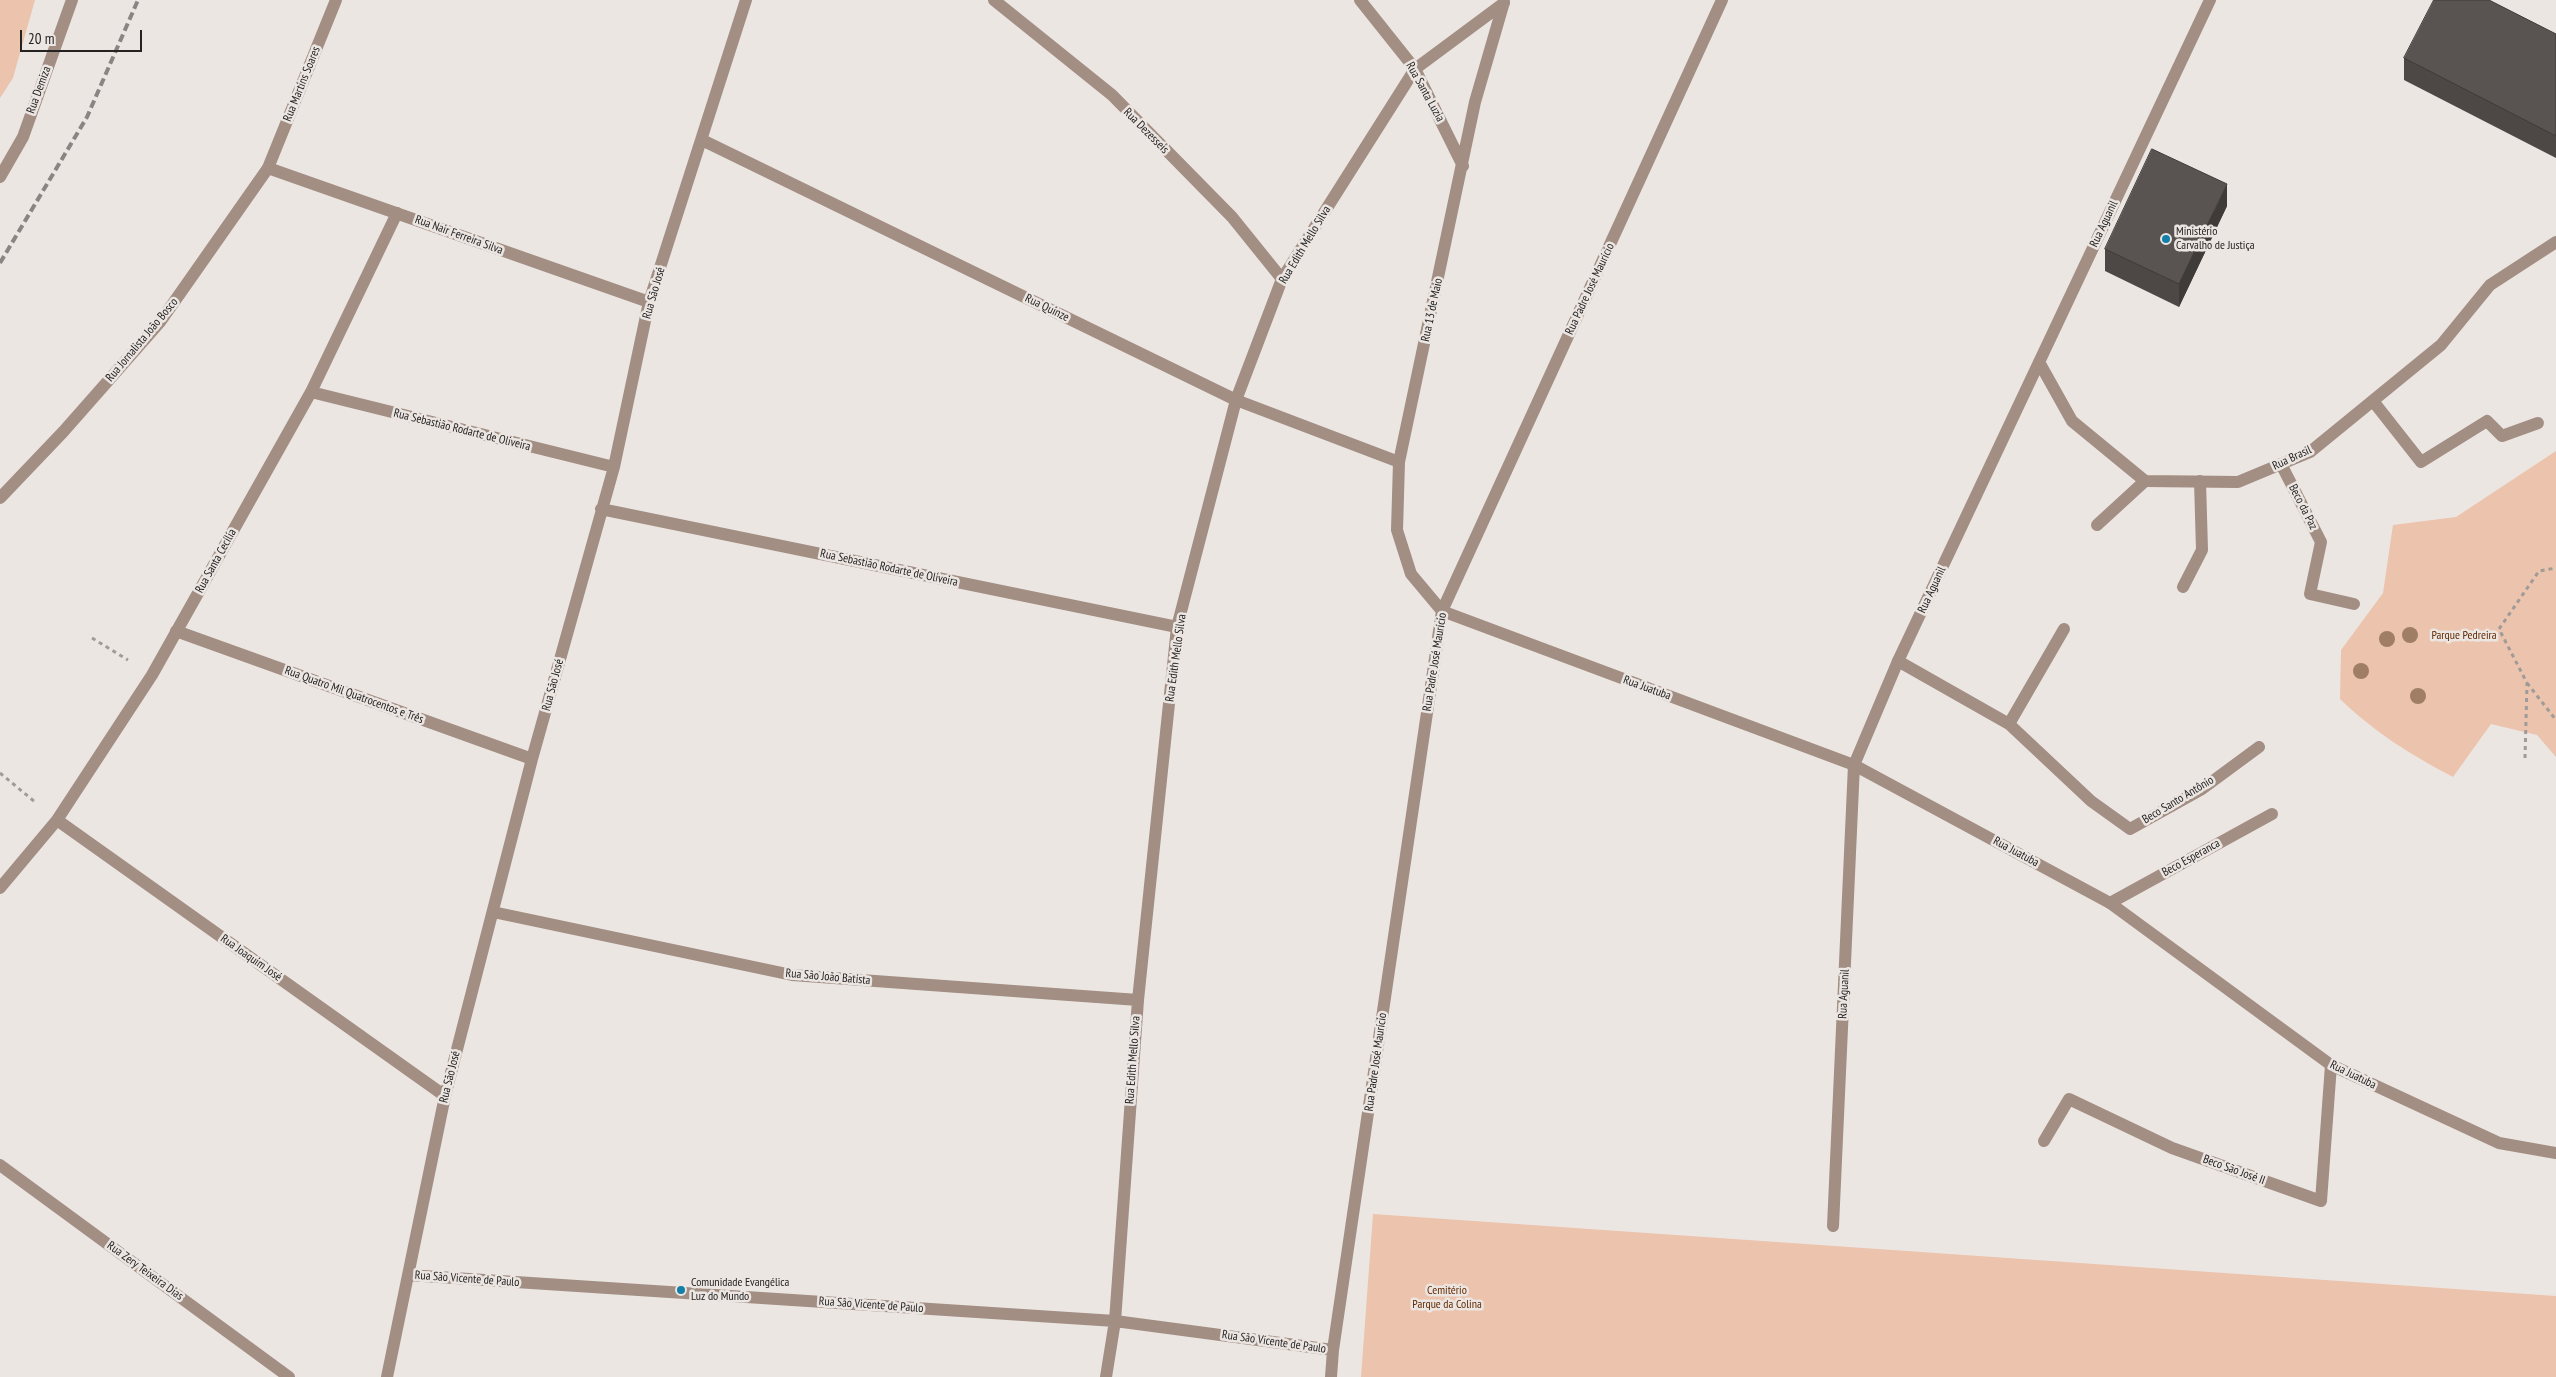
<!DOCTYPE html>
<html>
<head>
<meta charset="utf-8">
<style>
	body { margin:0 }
	#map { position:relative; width:2556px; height:1377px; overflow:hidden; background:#ece6e3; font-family:"PT Sans Narrow",sans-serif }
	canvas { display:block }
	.scale { position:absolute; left:20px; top:30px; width:122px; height:22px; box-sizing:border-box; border:2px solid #252322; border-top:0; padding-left:6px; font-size:15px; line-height:18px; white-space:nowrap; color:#252322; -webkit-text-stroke:4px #ece6e3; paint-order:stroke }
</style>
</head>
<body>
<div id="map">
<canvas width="2556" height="1377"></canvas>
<div class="scale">20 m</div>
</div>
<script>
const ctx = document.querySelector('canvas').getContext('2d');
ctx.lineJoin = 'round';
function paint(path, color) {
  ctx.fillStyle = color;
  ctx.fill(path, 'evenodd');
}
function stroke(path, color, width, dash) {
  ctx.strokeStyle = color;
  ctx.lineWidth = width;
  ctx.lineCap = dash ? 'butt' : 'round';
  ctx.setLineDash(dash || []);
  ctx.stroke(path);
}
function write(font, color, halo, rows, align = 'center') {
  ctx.font = font + ' "PT Sans Narrow",sans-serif';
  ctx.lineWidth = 5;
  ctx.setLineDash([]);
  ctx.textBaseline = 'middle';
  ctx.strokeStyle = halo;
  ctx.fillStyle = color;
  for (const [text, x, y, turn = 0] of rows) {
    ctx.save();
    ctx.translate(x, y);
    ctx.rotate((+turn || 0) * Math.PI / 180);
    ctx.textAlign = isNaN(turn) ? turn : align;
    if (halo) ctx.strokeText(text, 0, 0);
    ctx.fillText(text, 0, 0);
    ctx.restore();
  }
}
paint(new Path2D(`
	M0 0H35L13 78 0 98Z
	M2556 451V757L2537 735 2491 724 2453 777C2408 753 2377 734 2340 699L2341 650 2383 593 2393 525 2456 517Z
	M1373 1214 2556 1296V1377H1361Z`), '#ecc3ac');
stroke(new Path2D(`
	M92 638 128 660
	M2527 683 2556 720
	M2525 758 2527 683 2499 629 2539 571 2556 568
	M0 773 35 802`), '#9f9b98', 3, [4, 4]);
stroke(new Path2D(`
	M268 168 649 302
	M2373 401 2421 462 2487 421 2502 436 2538 423
	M2281 464 2321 542 2310 594 2354 604
	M2097 525 2145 481
	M2183 587 2202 550 2200 481
	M1898 661 2009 724 2091 801 2130 829 2202 789 2259 747
	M2009 724 2064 629
	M2110 903 2272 814
	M2044 1141 2069 1099 2172 1148 2321 1201 2331 1065`), '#a28e83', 12);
stroke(new Path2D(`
	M994 0 1112 95 1232 217 1282 279
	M1360 0 1415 69 1463 166
	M702 140 1236 400 1399 462
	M0 177 23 137 72 0
	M2039 362 2072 421 2145 481 2238 482 2310 452 2441 345 2490 285 2556 242
	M311 392 614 467
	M0 498 63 432 160 322 268 168 336 0
	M601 509 1177 627
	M1442 611 1854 765 2110 903 2331 1065 2499 1143 2556 1153
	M1442 611 1411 574 1397 530 1399 462 1475 102 1504 2
	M176 631 532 759
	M57 820 445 1096
	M0 888 57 820 152 675 311 392 397 213
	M493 912 792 975 1138 1000
	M0 1165 289 1377
	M1833 1226 1854 765 1898 661 2210 0
	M408 1275 1115 1321 1333 1350
	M387 1377 445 1096 532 759 614 467 649 302 746 0
	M1106 1377 1115 1321 1138 1000 1177 627 1236 400 1282 279 1415 69 1504 3
	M1331 1377 1333 1350 1442 611 1722 0`), '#a28e83', 12);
stroke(new Path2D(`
	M0 263 87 117 138 0`), '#898583', 4, [8, 4]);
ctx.fillStyle = '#a07e66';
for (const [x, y] of [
	[2410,635],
	[2387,639],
	[2361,671],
	[2418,696]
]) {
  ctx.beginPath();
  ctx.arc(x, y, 8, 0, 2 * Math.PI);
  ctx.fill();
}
paint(new Path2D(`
	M2556 34V158L2404 80V58Z
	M2227 206 2179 307 2105 271V249Z`), '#4d4846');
paint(new Path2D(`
	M2227 184V206L2179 307V284Z`), '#3e3b39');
const building = new Path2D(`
	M2434 0H2489L2556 34V136L2404 58Z
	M2152 149 2227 184 2179 284 2105 249Z`);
paint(building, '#595451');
stroke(building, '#3e3b39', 1);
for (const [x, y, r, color] of [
	[2166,239,5,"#117fa8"],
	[681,1290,5,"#117fa8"]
]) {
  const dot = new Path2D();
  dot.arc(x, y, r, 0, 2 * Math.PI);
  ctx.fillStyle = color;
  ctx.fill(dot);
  stroke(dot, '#ece6e3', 2);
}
write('12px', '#252322', '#ece6e3', [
	["Rua Martins Soares",302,84,-68],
	["Rua Demiza",39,90,-70],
	["Rua Santa Luzia",1425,92,61],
	["Rua Dezesseis",1146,131,45],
	["Rua Aguanil",2104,224,-65],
	["Rua Nair Ferreira Silva",459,235,20],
	["Rua Edith Mello Silva",1305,245,-59],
	["Rua Padre José Maurício",1590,289,-65],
	["Rua São José",654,293,-74],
	["Rua Quinze",1047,308,26],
	["Rua 13 de Maio",1432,310,-78],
	["Rua Jornalista João Bosco",142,340,-50],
	["Rua Sebastião Rodarte de Oliveira",462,430,14],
	["Rua Brasil",2292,458,-25],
	["Beco da Paz",2303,507,63],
	["Rua Santa Cecília",216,561,-61],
	["Rua Sebastião Rodarte de Oliveira",889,568,12],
	["Rua Aguanil",1932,590,-65],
	["Rua Edith Mello Silva",1176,658,-82],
	["Rua Padre José Maurício",1435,662,-81],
	["Rua São José",553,685,-75],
	["Rua Juatuba",1647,688,20],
	["Rua Quatro Mil Quatrocentos e Três",354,695,20],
	["Beco Santo Antônio",2178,800,-31],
	["Rua Juatuba",2016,852,28],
	["Beco Esperanca",2191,858,-29],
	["Rua Joaquim José",251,958,35],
	["Rua São João Batista",828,977,5],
	["Rua Aguanil",1844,994,-87],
	["Rua Edith Mello Silva",1133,1060,-86],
	["Rua Padre José Maurício",1376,1062,-82],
	["Rua Juatuba",2353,1075,26],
	["Rua São José",450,1077,-76],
	["Beco São José II",2234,1170,20],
	["Rua Zery Teixeira Dias",145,1271,36],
	["Rua São Vicente de Paulo",467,1279,4],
	["Rua São Vicente de Paulo",871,1305,4],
	["Rua São Vicente de Paulo",1274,1342,8]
]);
write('12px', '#252322', '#ece6e3', [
	["Ministério",2176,232],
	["Carvalho de Justiça",2176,246],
	["Comunidade Evangélica",691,1283],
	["Luz do Mundo",691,1297]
], 'left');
write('12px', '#622900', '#ece6e3', [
	["Parque Pedreira",2464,636],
	["Cemitério",1447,1291],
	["Parque da Colina",1447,1305]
]);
</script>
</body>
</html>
